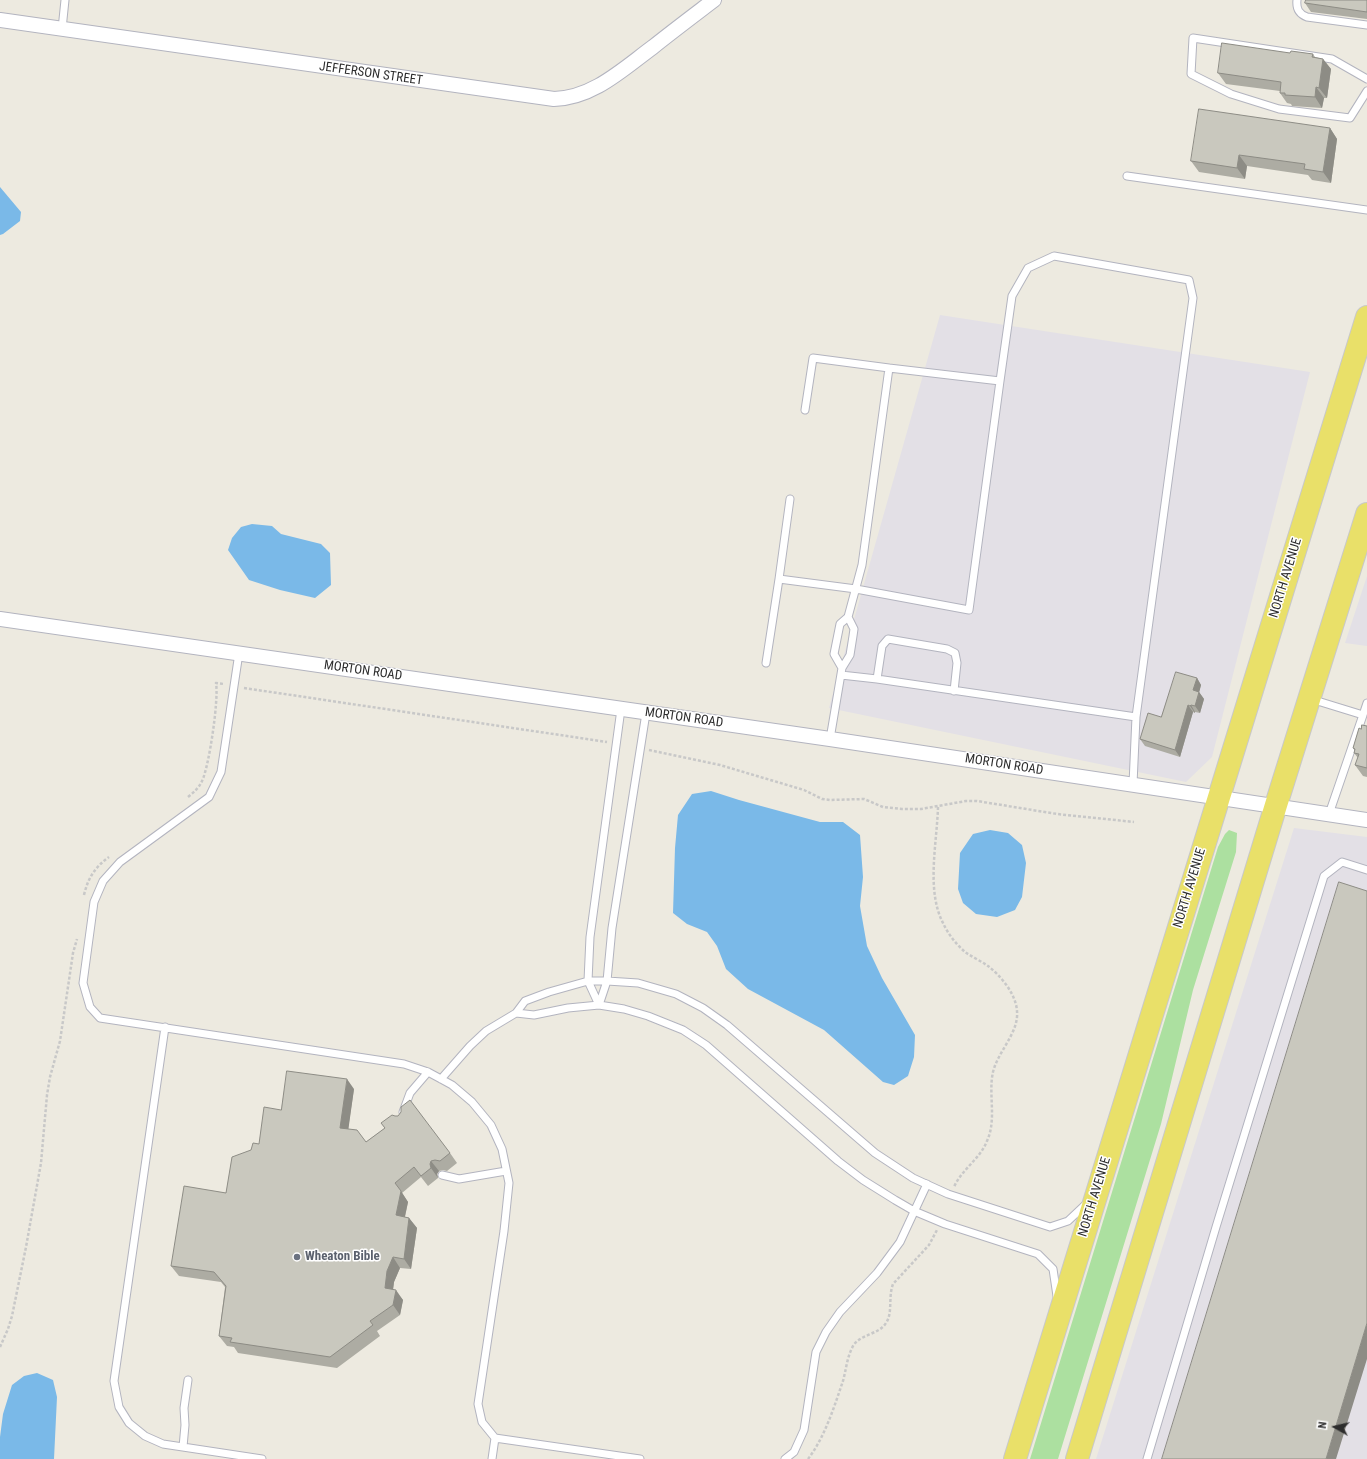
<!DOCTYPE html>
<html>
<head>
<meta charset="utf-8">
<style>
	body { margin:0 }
	#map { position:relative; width:1367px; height:1459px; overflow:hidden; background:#edeae0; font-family:"Roboto Condensed",sans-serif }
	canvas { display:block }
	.north { position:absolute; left:1315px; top:1407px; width:40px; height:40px; -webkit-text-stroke:3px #fff; paint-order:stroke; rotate:278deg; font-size:11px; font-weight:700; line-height:16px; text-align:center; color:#2d2d2d }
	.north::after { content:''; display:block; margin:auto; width:14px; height:18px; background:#2d2d2d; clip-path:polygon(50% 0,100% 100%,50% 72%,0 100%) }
</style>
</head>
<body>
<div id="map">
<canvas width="1367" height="1459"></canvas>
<div class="north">N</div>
</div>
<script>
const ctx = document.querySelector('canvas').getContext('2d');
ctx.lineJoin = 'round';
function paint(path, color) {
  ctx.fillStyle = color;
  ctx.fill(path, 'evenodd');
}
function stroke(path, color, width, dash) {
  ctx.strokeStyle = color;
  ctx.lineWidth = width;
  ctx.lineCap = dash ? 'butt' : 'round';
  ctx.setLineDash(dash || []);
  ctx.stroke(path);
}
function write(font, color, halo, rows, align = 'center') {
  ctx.font = font + ' "Roboto Condensed",sans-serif';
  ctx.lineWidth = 3;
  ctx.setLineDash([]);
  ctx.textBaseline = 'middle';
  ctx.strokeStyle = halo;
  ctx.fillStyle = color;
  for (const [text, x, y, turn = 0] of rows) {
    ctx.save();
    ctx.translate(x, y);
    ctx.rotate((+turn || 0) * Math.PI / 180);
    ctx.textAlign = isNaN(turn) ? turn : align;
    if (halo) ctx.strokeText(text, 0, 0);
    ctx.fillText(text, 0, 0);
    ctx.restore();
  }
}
paint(new Path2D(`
	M940 315 1310 372 1212 757 1186 782 829 708Z
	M1367 576V646L1345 643Z
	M1294 828 1367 837V1459H1096Z`), '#e3e0e6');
paint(new Path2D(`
	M1229 830 1237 833 1236 852 1193 990 1161 1124 1058 1459H1030L1218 847 1225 834Z`), '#ace0a0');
paint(new Path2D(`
	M0 187 21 212 20 221 3 234 0 235Z
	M252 524 272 526 281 534 321 544 330 553 331 585 315 598 280 590 249 580 228 550 232 538 241 527Z
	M711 791 739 800 820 822H843L860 835 863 877 860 906 867 946 882 978 915 1035 914 1057 908 1076 894 1085 883 1082 824 1030 748 989 726 969 717 946 707 932 687 924 673 913 675 848 678 815 692 794Z
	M990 830 1008 833 1022 845 1026 863 1022 897 1015 910 997 917 976 914 963 903 958 889 960 853 973 834Z
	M37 1373 53 1380 57 1397 54 1459H0V1437L3 1414 12 1385 24 1376Z`), '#7ab9e8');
const service = new Path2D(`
	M1297 0C1296 9 1299 14 1307 17L1367 25
	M62 29 65 0
	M1367 79 1332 59 1193 38 1191 74 1231 94 1279 109 1350 118 1367 91
	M1127 176 1367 210
	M1000 381 1012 296 1028 268 1054 256 1189 280 1193 298 1136 717 1133 784
	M805 410 813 358 889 368 862 565 848 617 840 624 834 654 842 668
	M779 579 790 499
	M239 653 221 772 209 797 120 862 103 881 94 902 83 983 90 1007 100 1018 404 1064 428 1072 441 1079 452 1085 472 1102 491 1125 502 1149 509 1183 504 1231 478 1404 482 1422 495 1438 640 1459
	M766 663 779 579 856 589 969 610 1000 381 889 368
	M841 675 877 679 1136 717
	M877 679 882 646 888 639 947 649 955 653 957 663 954 691
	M1311 699 1363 715 1329 814
	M1363 715 1367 703
	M830 739 842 668 850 655 853 636 854 629 848 617
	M599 1005 588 981 590 937 621 709
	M599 1005 607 981 612 928 646 713
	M516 1013 534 1015 568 1008 599 1005 624 1009 648 1016 683 1030 706 1045 838 1161 863 1180 895 1200 914 1211 945 1224 1038 1254 1053 1269 1057 1296
	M165 1027 114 1381 119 1407 129 1423 145 1436 163 1444 262 1459
	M441 1079 470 1046 486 1031 516 1013 525 1001 549 992 588 981H607L638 983 676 994 703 1008 727 1025 875 1153 913 1178 948 1194 1050 1227 1068 1221 1086 1204
	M403 1112 410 1093 428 1072
	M442 1175 459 1179 506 1171
	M183 1447 185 1425 184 1408 188 1380
	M492 1459 495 1438
	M785 1459 794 1452 804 1430 816 1352 826 1332 840 1312 877 1273 900 1242 927 1184
	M1147 1459 1216 1227 1324 876 1342 862 1367 870`);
const minor = new Path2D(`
	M0 20 554 99C593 98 623 69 653 47 673 31 693 16 714 0
	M0 619 830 739 1367 820`);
const primary = new Path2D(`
	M1015 1459 1367 317
	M1077 1459 1276 805 1367 514`);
stroke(service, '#b3b4bf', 9);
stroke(minor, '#b3b4bf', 16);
stroke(primary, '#c8c8c8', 24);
stroke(new Path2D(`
	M244 688 607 742
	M649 750 720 765 804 790 822 799 830 800 864 799 883 807 902 809H921L966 801H977L1057 814 1134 822
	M188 797C194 792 199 788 202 781 209 767 219 699 216 683L224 684
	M938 807C937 843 926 890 943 923 948 934 956 944 965 952 972 957 981 961 988 966 1001 976 1016 994 1017 1011 1019 1033 998 1051 993 1072 988 1094 997 1119 987 1141 980 1159 962 1169 954 1187
	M84 895C88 878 95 867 109 857
	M0 1347 8 1329 12 1316 26 1247 41 1163 47 1095 50 1077 60 1041 73 953 77 939
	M808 1459C825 1437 834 1407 843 1381 846 1370 847 1358 852 1348 858 1334 879 1335 886 1323 893 1313 888 1297 893 1284L929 1245 937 1230`), '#c8c8c8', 2.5, [3, 2]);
stroke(service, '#fff', 7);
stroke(minor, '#fff', 14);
stroke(primary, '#e9e069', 22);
paint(new Path2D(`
	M1367 0V19L1311 12 1305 3Z
	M1290 53 1313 54 1315 57 1323 59 1331 69 1327 98H1324L1322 108 1292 106 1291 104 1287 103 1280 93V91L1226 84 1218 73Z
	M1330 128 1337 139 1331 183 1312 180 1308 175 1247 166 1245 179 1199 172 1191 161Z
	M1197 678 1201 685 1199 692 1204 699 1200 713 1195 712V713L1193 712 1180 757 1145 746 1140 739 1161 717Z
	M1367 726V777L1363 776 1355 765 1358 758 1354 753 1355 751 1353 748 1361 729Z
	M354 1089 348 1129 366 1142 385 1128 381 1123 450 1153 457 1163 447 1171 443 1170 439 1171 437 1174 438 1178 428 1186 421 1177 402 1193 408 1202 405 1217 409 1218 417 1228 411 1269 400 1268 394 1282 393 1289 403 1300 400 1315 377 1331 380 1336 337 1368 238 1353 234 1347 227 1346 219 1336 225 1287 221 1282 179 1276 171 1266 226 1193 251 1150 259 1144Z`), '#adaca3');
paint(new Path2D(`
	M1323 59 1331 69 1327 98 1319 88Z
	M1316 87 1324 98 1322 108 1315 97Z
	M1330 128 1337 139 1331 183 1323 172Z
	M1239 155 1247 166 1245 179 1237 168Z
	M1197 678 1201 685 1198 697 1193 690Z
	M1199 692 1204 699 1200 713 1195 706Z
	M1188 705 1193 712 1180 757 1175 750Z
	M1191 705 1195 712V713L1190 706Z
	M347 1079 354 1089 347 1139 340 1128Z
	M431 1161 439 1171 437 1174 438 1178 431 1168 430 1164Z
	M401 1191 408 1202 403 1225 396 1215Z
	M409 1218 417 1228 411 1269 404 1259Z
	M393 1257 400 1268 394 1282 392 1298 385 1288 387 1271Z
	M396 1290 403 1300 400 1315 393 1305Z
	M1367 1323V1359L1336 1459H1326Z`), '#8d8c85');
const building = new Path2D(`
	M1306 0H1367V12L1305 3Z
	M1222 43 1290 53 1291 51 1313 54 1312 57 1323 59 1319 88 1316 87 1315 97 1285 95V93H1280L1281 82 1218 73Z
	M1199 109 1330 128 1323 172 1304 169 1305 164 1239 155 1237 168 1191 161Z
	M1176 672 1197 678 1193 690 1199 692 1195 706 1191 705 1190 706 1188 705 1175 750 1140 739 1148 713 1161 717Z
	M1362 725 1367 726V768L1355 765 1359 754 1354 753 1355 749 1353 748 1359 728 1361 729Z
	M1339 882 1367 891V1323L1326 1459H1162Z
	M287 1071 347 1079 340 1128 357 1130 366 1142 385 1128 381 1123 392 1115 395 1116H398L401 1112V1107L410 1100 450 1153 440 1161 435 1160 431 1161 430 1164 431 1168 421 1176 414 1167 395 1183 401 1191 396 1215 409 1218 404 1259 393 1257 387 1271 385 1288 396 1290 393 1305 370 1321 373 1325 330 1357 230 1342 232 1338 219 1336 226 1286 214 1272 171 1266 184 1186 226 1193 232 1157 251 1150 253 1143 259 1144 264 1107 281 1110Z`);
paint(building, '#c9c8be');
stroke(building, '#8d8c85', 1);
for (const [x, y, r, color] of [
	[297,1257,4,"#6b7280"]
]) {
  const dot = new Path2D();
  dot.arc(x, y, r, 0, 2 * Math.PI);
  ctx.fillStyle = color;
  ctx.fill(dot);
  stroke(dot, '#fff', 1.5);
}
write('13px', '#2d2d2d', '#fff', [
	["JEFFERSON STREET",371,74,8],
	["NORTH AVENUE",1286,578,-73],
	["MORTON ROAD",363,671,8],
	["MORTON ROAD",684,718,8],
	["MORTON ROAD",1004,765,9],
	["NORTH AVENUE",1190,888,-73],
	["NORTH AVENUE",1095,1197,-73]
]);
write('bold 13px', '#5b616d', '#fff', [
	["Wheaton Bible",305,1257]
], 'left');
</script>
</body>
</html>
